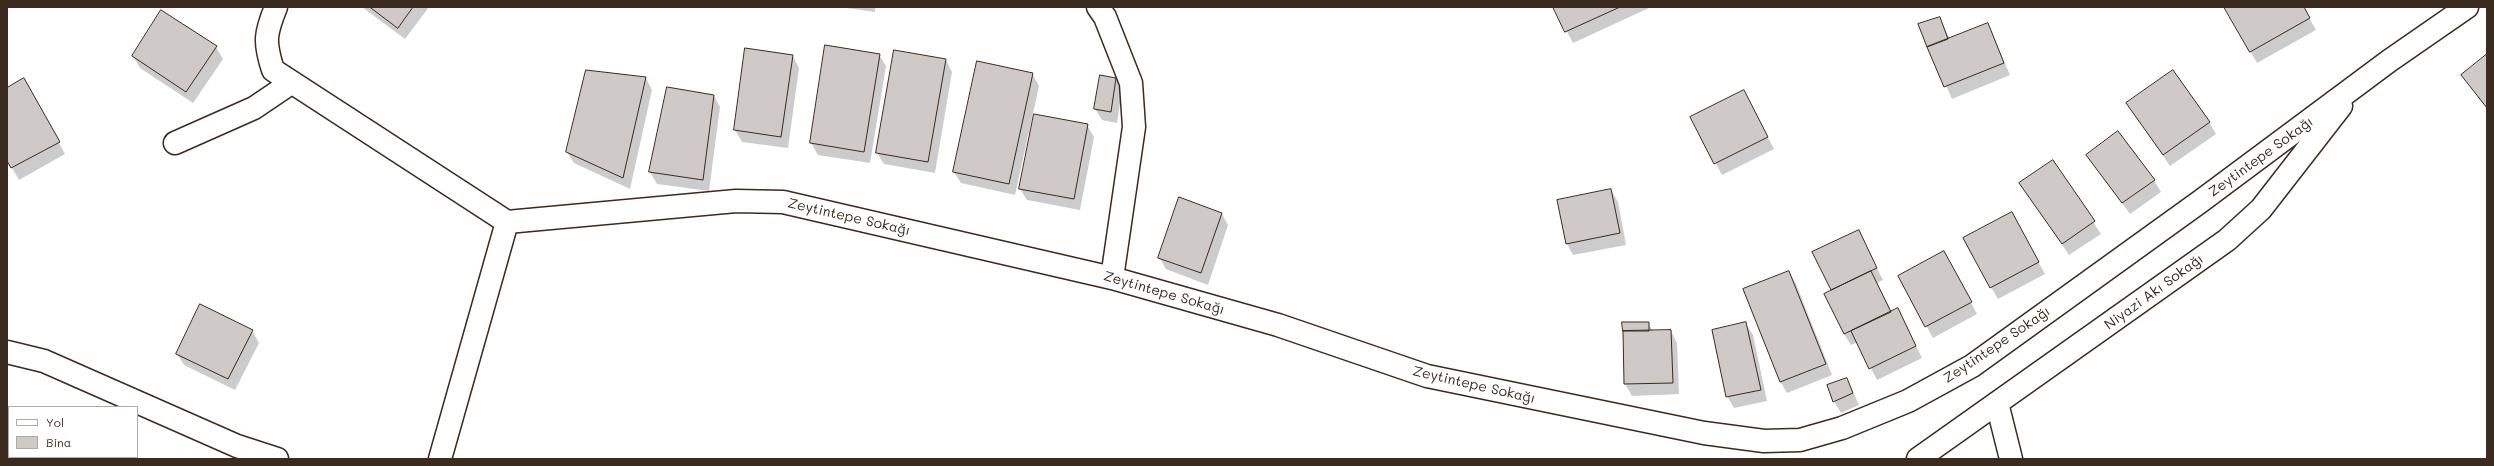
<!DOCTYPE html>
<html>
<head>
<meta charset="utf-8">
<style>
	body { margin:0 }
	#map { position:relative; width:2494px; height:466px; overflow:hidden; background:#fff; font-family:Mali,sans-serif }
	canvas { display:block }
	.frame { position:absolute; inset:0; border:8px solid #3b2a1e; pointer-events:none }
	.legend { position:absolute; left:8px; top:406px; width:130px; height:52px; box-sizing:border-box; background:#fff; border:1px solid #b1aaa5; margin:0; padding:5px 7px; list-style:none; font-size:12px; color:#3b2a1e }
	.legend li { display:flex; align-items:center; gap:8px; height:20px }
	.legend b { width:20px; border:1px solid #b1aaa5 }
</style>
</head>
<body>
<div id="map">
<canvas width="2494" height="466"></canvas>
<div class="frame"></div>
<ul class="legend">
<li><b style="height:5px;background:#fff"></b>Yol</li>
<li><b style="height:11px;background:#cfcac7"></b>Bina</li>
</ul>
</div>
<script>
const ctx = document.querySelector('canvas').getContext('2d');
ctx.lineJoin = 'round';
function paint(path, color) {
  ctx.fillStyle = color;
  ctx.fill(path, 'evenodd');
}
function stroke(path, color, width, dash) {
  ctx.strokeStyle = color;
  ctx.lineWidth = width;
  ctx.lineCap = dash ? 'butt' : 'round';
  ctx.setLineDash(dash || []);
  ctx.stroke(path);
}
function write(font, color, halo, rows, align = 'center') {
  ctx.font = font + ' Mali,sans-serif';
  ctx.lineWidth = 3.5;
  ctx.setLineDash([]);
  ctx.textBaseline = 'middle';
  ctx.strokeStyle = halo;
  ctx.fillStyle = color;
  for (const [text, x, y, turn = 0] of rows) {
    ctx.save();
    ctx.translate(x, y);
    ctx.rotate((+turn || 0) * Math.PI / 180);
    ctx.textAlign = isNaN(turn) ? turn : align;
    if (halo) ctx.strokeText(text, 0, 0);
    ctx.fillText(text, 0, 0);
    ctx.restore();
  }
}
paint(new Path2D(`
	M362 7H429L405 39Z
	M839 7H875V12Z
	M1554 7H1648L1649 8 1573 43Z
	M2303 7 2316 30 2257 63 2225 8Z
	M1939 18 1950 39 1988 24 2010 75 1952 99 1919 25Z
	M826 46 879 55 886 66 870 163 818 155 811 143Z
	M216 47 223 59 193 103 140 68 133 56Z
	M793 56 799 68 788 148 742 142 735 130Z
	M2487 56V109L2462 75Z
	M946 60 952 72 935 173 884 164 877 153Z
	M1032 74 1039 86 1015 195 961 183 954 172Z
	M646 78 652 90 630 189 574 163 567 152Z
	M1116 78 1122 90 1117 123 1102 120 1095 109Z
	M24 80 65 154 19 180 7 159V89Z
	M668 88 714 96 720 107 709 191 657 184 650 172Z
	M1750 103 1774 149 1722 175 1692 118Z
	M2127 103 2209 122 2216 134 2170 166Z
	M1087 125 1094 137 1080 210 1027 200 1020 189Z
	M2087 155 2154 180 2161 192 2130 214Z
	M2053 161 2101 234 2069 255 2028 194Z
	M1611 190 1618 202 1626 245 1573 255 1567 244Z
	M1222 214 1228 225 1208 285 1166 269 1159 257Z
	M2018 225 2045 274 1998 299 1991 287Z
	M1858 231 1883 280 1877 283 1892 312 1904 321 1922 358 1877 380 1858 342 1851 345 1844 334 1832 291 1813 253Z
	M1950 264 1977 314 1933 338 1899 276Z
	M1789 272 1796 284 1832 375 1787 393 1780 381Z
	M1623 323H1648L1653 331H1671L1677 343 1679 394 1632 396 1625 384Z
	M1746 324 1753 335 1767 401 1734 408 1727 396Z
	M252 331 259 343 235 390 184 365 177 354Z
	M1847 379 1859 405 1841 413 1834 401Z`), '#0003');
const building = new Path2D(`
	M370 7H413L398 28Z
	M1553 7H1620L1565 32Z
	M2224 7H2304L2310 18 2250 52Z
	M161 10 217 46 186 92 132 56Z
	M1940 17 1948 39 1927 47 1918 24Z
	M1988 23 2004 63 1944 87 1927 47Z
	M825 45 880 54 864 152 810 143Z
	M745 48 793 55 781 137 734 130Z
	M894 50 946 59 928 162 876 153Z
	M2487 54V108L2461 75Z
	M977 61 1033 73 1009 184 953 172Z
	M586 70 646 77 623 178 566 152Z
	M2173 70 2210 122 2163 155 2126 103Z
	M1100 75 1116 78 1111 112 1094 109Z
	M24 78 60 142 11 168 7 161V88Z
	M667 87 714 95 703 180 649 172Z
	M1744 90 1768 137 1714 164 1690 117Z
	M1034 114 1088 124 1074 199 1019 189Z
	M2118 131 2155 180 2122 203 2086 155Z
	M2053 160 2095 221 2062 244 2019 183Z
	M1611 189 1620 233 1566 244 1557 200Z
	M1179 197 1222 213 1201 273 1158 258Z
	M2012 212 2039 262 1990 288 1963 238Z
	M1859 230 1877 268 1831 290 1812 252Z
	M1944 251 1972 302 1925 327 1898 276Z
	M1789 271 1826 364 1780 382 1743 289Z
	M1871 271 1891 312 1844 334 1824 294Z
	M200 304 253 330 228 379 176 354Z
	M1898 308 1916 346 1869 369 1851 331Z
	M1622 322H1649V331H1623Z
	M1746 322 1761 390 1726 397 1712 330Z
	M1671 330 1673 383 1624 384 1623 331Z
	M1847 378 1853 393 1833 402 1827 385Z`);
paint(building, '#cfcac7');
stroke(building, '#3b2a1e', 1);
const minor = new Path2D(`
	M276 7C265 34 264 42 273 70L507 222
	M1098 7 1105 17 1131 83 1134 127 1112 278
	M175 143 254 108 291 83
	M507 222 736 201 783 202 1112 278 1278 325 1427 376 1704 433 1764 441 1800 440 1842 428 1908 401 1972 366 2201 201 2389 61 2467 7
	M7 352 44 361 237 446 277 459
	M1997 403 2011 459
	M440 459 507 222
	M1918 459 2227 240 2261 209 2341 106`);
stroke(minor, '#3b2a1e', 25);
stroke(minor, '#fff', 22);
write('14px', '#3b2a1e', '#fff', [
	["Zeytintepe Sokağı",2261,157,-36],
	["Zeytintepe Sokağı",849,217,13],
	["Niyazi Akı Sokağı",2154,292,-36],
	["Zeytintepe Sokağı",1164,293,16],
	["Zeytintepe Sokağı",1997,345,-34],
	["Zeytintepe Sokağı",1474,385,13]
]);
</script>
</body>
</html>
